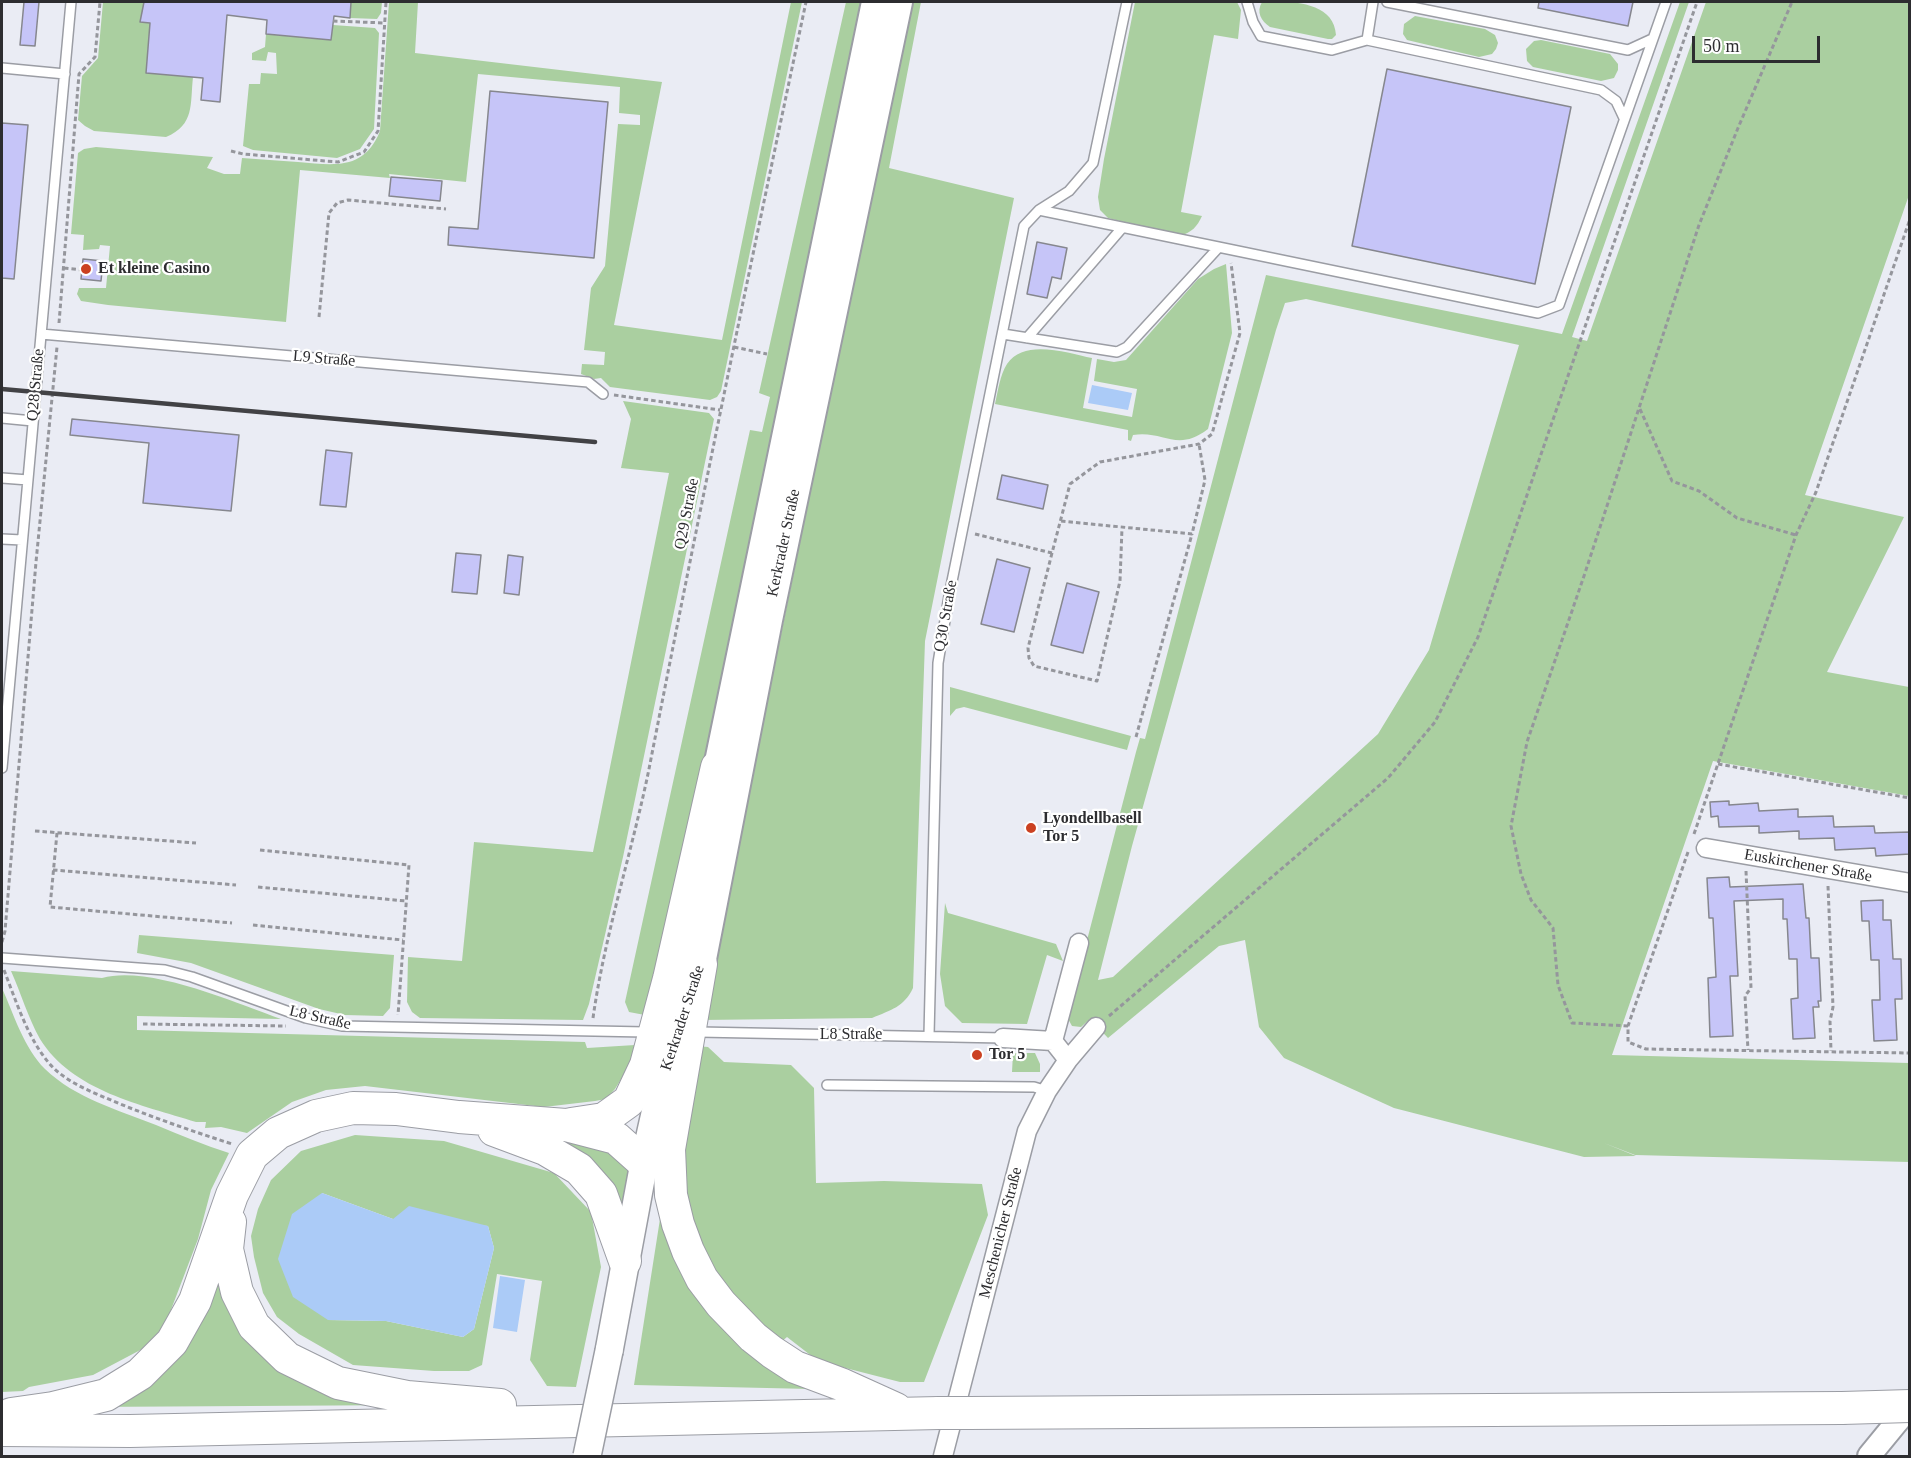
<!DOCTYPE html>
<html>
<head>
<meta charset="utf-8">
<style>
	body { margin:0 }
	#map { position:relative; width:1911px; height:1458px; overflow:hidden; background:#eaecf4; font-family:Georgia,serif }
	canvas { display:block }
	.frame { position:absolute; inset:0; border:3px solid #2d2d30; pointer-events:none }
	.scale { position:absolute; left:1692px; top:36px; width:128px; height:27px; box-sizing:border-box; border:3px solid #2d2d30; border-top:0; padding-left:8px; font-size:18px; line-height:21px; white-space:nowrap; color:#2d2d30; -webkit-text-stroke:4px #fff; paint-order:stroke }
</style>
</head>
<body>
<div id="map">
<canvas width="1911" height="1458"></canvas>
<div class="frame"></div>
<div class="scale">50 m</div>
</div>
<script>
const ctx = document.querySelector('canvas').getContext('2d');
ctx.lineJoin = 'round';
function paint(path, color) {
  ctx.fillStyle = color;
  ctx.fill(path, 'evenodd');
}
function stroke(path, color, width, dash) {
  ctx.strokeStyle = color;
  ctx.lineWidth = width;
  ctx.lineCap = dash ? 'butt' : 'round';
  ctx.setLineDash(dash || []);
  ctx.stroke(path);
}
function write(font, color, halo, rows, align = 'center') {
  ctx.font = font + ' Georgia,serif';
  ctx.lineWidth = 4.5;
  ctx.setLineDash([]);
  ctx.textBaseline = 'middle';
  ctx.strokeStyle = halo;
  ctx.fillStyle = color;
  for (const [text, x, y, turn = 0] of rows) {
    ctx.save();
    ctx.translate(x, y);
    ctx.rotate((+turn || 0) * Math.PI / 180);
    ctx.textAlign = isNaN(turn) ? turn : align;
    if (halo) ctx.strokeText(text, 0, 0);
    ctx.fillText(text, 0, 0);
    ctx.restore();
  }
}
paint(new Path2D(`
	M103 2H144L140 22 150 23 146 72 193 77C190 104 195 125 166 137L94 131 85 126 78 120 82 76 98 58Z
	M351 2H382L381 13 377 19 350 18Z
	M389 2H418L415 53 662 82 614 325 722 340 791 2H802L721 391 717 397 710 400 610 387 601 378 594 379 581 374 582 364 604 365 605 352 584 350 591 288 605 266 618 124 640 125V115L619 113 620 87 478 74 466 182 389 174 390 178 300 170 286 322 108 305 81 301 77 294 79 288H106L110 246 100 245 99 249 83 250 84 235 71 234 78 153 84 149 96 147 213 157 207 168 224 174H240L242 158C260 159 279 161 298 162 334 165 364 171 380 131Z
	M846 2H863L656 996 650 1016 629 1012 625 1002 750 430 762 432 770 397 759 393Z
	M912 2H921L889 168 1014 198 925 641 913 988C904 1007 891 1010 872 1018L701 1020Z
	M1135 2H1237L1241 10 1238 39 1214 35 1181 212 1202 216C1197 227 1192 232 1180 236L1108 218 1100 210 1098 197 1104 159Z
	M1262 2C1288 1 1334 0 1336 35L1332 39H1328L1270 27C1261 21 1256 12 1262 2Z
	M1680 2H1689L1572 337 1587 341 1706 2H1909V195L1805 495 1904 517 1827 672 1909 687V796L1713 761 1612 1055 1909 1063V1162L1635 1155 1604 1143 1636 1156 1584 1157 1394 1108 1284 1058 1259 1027 1245 940 1219 946 1108 1038 1090 1019 1081 1027 1072 1026 1067 1017 1136 752 1140 738 1145 739 1266 275 1562 334ZM1306 299 1519 345 1429 650 1378 734 1113 977 1098 980 1132 846 1276 330 1285 303Z
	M1415 16 1485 29 1495 35 1498 43 1496 49 1492 54 1479 57 1407 40 1403 34 1404 24Z
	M333 25 375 28 379 33 374 129 360 149 337 158 253 150 243 146 249 84H260L261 73 277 74 276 53 268 52 266 61 252 60V53L265 47 266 34 331 40Z
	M1541 40 1610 54 1618 64V70L1614 78 1601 81 1533 67 1527 61 1526 49 1534 41Z
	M1226 264 1232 333 1208 429C1177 453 1164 430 1133 435L1131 441 1128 440V430L995 404C998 391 1000 375 1007 364 1024 338 1068 353 1092 358L1083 408 1132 417 1137 389 1094 381 1097 359 1114 362 1126 360 1198 279 1214 269Z
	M623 401 709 413 714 419 623 857 589 1004 583 1020 420 1018 412 1012 407 1002 408 957 462 961 474 842 593 852 669 473 621 468 631 419Z
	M950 687 1131 736 1127 750 964 707 956 709 950 716Z
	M945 903 948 913 1056 944 1063 961 1047 955 1027 1024 962 1023 945 1006 940 974Z
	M139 935 394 955 390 1008 383 1016 345 1015 319 1009 191 963 137 953Z
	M11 971 102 978C150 965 235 1003 281 1019L137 1016V1030L585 1042 587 1048 635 1045 628 1068 615 1089 606 1099 595 1101 544 1107 365 1086 326 1090 292 1102 247 1133 221 1127 205 1128 206 1122H196C142 1105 72 1091 40 1039 28 1018 21 993 11 971Z
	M2 988C14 1015 24 1048 45 1069 75 1098 118 1110 156 1125 180 1135 204 1145 229 1153L211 1190 198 1239 164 1328 146 1347 93 1375 29 1387 23 1391 2 1392Z
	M697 1046 708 1047 724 1062 791 1065 814 1088 816 1183 884 1181 982 1184 988 1215 924 1382H900L818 1361 787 1337 780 1343 722 1291 690 1229 679 1156Z
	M1013 1053H1035L1040 1064V1072H1012Z
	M544 1132 590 1137 631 1163 623 1204Z
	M355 1135 444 1141 554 1173 591 1212 601 1267 576 1387 547 1386 530 1360 542 1281 497 1274 482 1365 469 1371H434L353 1365 299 1334 277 1317 263 1293 254 1257 251 1236 258 1209 271 1180 301 1151ZM322 1193 393 1219 488 1226 494 1248 474 1329 463 1337 386 1321 328 1320Z
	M660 1219 701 1299 811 1389 634 1385Z
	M218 1254 249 1331 415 1405 86 1407 111 1399Z`), '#aacfa0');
paint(new Path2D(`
	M1092 385 1132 393 1128 410 1088 403Z
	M322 1193 393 1219 409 1206 488 1226 494 1248 474 1329 463 1337 386 1321 328 1320 293 1297 278 1259 292 1214Z
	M500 1276 525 1280 517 1332 493 1328Z`), '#abcbf7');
const building = new Path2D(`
	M24 2H39L35 46 20 45Z
	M144 2H351L350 18 334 16 331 40 266 34 267 20 227 15 220 102 201 100 203 78 146 73 150 23 140 22Z
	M1539 2H1633L1628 26 1538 8Z
	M1387 69 1571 107 1535 284 1352 246Z
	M490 91 608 102 594 258 448 245 449 227 478 229Z
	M2 123 28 125 14 279 2 278Z
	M391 177 442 181 440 201 389 196Z
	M1037 242 1067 248 1061 279 1052 277 1047 298 1027 294Z
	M83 259 103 261 101 281 81 279Z
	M72 419 239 435 231 511 143 503 149 443 70 435Z
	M326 450 352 453 346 507 320 505Z
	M1002 475 1048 485 1043 509 997 499Z
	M456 553 481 555 477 594 452 592Z
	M508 555 523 557 519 595 504 593Z
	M997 559 1030 568 1014 632 981 624Z
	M1067 583 1099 592 1083 653 1051 645Z
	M1729 801V805L1758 803 1759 811 1798 809V817L1833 816 1834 827 1874 826 1875 833 1910 832V854L1876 856 1875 848 1835 850 1834 838 1799 839V831L1759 833V826L1719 827 1718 816 1711 817 1710 802Z
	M1729 877 1730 887 1803 884 1806 918H1809L1811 958H1819L1821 1001H1818L1819 1007H1813L1815 1038 1793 1039 1791 999 1798 998 1797 959H1789L1787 919H1783V899L1734 901 1738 976H1730L1733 1036 1710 1037 1708 978 1716 977 1713 918H1709L1707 878Z
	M1883 900V920H1891L1893 959H1901L1902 999H1895L1897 1040 1874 1041 1872 1000H1880L1879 960H1871L1869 921H1862L1861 901Z`);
paint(building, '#c6c5f8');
stroke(building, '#86878e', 1.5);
const service = new Path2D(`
	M1247 2 1253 22 1261 36 1332 50 1367 40 1601 90 1616 101 1624 118
	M1387 2 1628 50 1652 39
	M1367 40 1373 2
	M2 68 65 74
	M1039 210 1538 313 1559 305 1666 2
	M41 334 588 382 603 394
	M1003 334 1117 352 1127 347 1219 247
	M1027 338 1122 228
	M2 418 33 421
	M2 478 28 480
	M2 539 22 540
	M2 768 71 2
	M2 958 165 970 192 977 306 1018 342 1026 645 1032
	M699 1032 1003 1038
	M929 1035 938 663 949 596 1024 226 1039 210 1069 191 1093 163 1127 2
	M827 1085 1034 1087 1047 1091`);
const minor = new Path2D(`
	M1706 848 1910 883
	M1003 1038 1053 1041
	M1068 1060 1053 1041 1079 943
	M943 1456 1027 1131 1047 1091 1068 1060 1096 1027`);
const tertiary = new Path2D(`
	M1869 1456 1910 1406`);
const primary = new Path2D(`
	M609 1351 644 1163 662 1082`);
const trunk = new Path2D(`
	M713 791 876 2
	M694 986 701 964 768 620 898 2
	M662 1082 679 1030`);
const motorway = new Path2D(`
	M701 964 669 1149 671 1195 678 1224 688 1251 702 1279 721 1304 753 1337 772 1352 795 1367 843 1385 896 1409
	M571 1124 604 1119 629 1101 646 1065 669 979 717 767
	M494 1130 545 1149 579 1169 601 1194 625 1261
	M230 1222 227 1249 237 1292 254 1326 287 1358 338 1383 407 1397 500 1405
	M968 1413 1842 1408
	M11 1414 53 1408 106 1395 140 1374 172 1342 195 1301 232 1195 252 1155 278 1133 316 1116 353 1108 396 1109 459 1117 566 1125 616 1138 644 1163
	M2 1430 130 1431 939 1413`);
stroke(service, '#9b9da4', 12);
stroke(minor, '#9b9da4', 21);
stroke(tertiary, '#9b9da4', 26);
stroke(primary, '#9b9da4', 30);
stroke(trunk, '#9b9da4', 32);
stroke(motorway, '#9b9da4', 34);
stroke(new Path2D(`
	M333 21 385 23
	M231 151 243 154 338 162 364 152 378 131 386 2
	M64 268 82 270
	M319 317 329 213 337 203 348 200 446 209
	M59 323 79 74 95 57 100 2
	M734 347 767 354
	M614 395 720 410
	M1640 409 1672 481 1699 491 1737 518 1796 535
	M1061 521 1192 534 1205 480 1199 444
	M975 534 1052 553 1070 484 1100 462 1199 444 1212 434 1240 333 1231 263
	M1052 553 1028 648 1029 658 1034 666 1097 681 1120 581 1122 528
	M1136 737 1192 534
	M1718 764 1910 798
	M35 831 196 843
	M57 833 50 907 232 923
	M1694 834 1796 535 1816 492 1910 219
	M260 850 409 865 398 1015
	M1688 852 1628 1026V1042L1646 1049 1910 1053
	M53 870 236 885
	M1746 871 1751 988 1745 996 1748 1050
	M1828 886 1833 1007 1830 1021 1831 1051
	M258 887 406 901
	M253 925 403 940
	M2 942 5 931 36 562 57 347
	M4 970C16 1001 27 1036 48 1062 63 1080 85 1089 106 1098 148 1116 189 1130 232 1144
	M1109 1016 1388 778 1435 722 1478 637 1697 2
	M593 1018C605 933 632 852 649 769 699 512 752 257 806 2
	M143 1024 286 1026
	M1628 1026 1572 1023 1558 985 1553 928 1531 900 1521 874 1511 826 1527 742 1585 573 1699 225 1738 128 1792 2`), '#95969c', 3, [4.5, 3]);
stroke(service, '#fff', 9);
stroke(minor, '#fff', 18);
stroke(tertiary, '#fff', 22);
stroke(primary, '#fff', 27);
stroke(trunk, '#fff', 28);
stroke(motorway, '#fff', 32);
stroke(new Path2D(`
	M2 389 595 442`), '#424245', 4.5);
const primaryBridge = new Path2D(`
	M587 1456 609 1351`);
const motorwayBridge = new Path2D(`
	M1842 1408 1910 1406
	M939 1413H968`);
stroke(primaryBridge, '#9b9da4', 30, []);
stroke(motorwayBridge, '#9b9da4', 34, []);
stroke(primaryBridge, '#fff', 27);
stroke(motorwayBridge, '#fff', 32);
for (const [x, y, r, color] of [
	[86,269,6,"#cb4121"],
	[1031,828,6,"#cb4121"],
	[977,1055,6,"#cb4121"]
]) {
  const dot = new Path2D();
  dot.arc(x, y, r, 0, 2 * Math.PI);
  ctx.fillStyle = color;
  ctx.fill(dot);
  stroke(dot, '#fff', 2);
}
write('bold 16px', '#2d2d30', '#fff', [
	["Et kleine Casino",98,269],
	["Lyondellbasell",1043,819],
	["Tor 5",1043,837],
	["Tor 5",989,1055]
], 'left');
write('16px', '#2d2d30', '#fff', [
	["L9 Straße",324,359,5],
	["Q28 Straße",36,385,-85],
	["Q29 Straße",687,514,-79],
	["Kerkrader Straße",784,543,-78],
	["Q30 Straße",946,616,-80],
	["Euskirchener Straße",1808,866,10],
	["L8 Straße",320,1018,13],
	["Kerkrader Straße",683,1018,-72],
	["L8 Straße",851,1035],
	["Meschenicher Straße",1001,1233,-76]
]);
</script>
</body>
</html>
